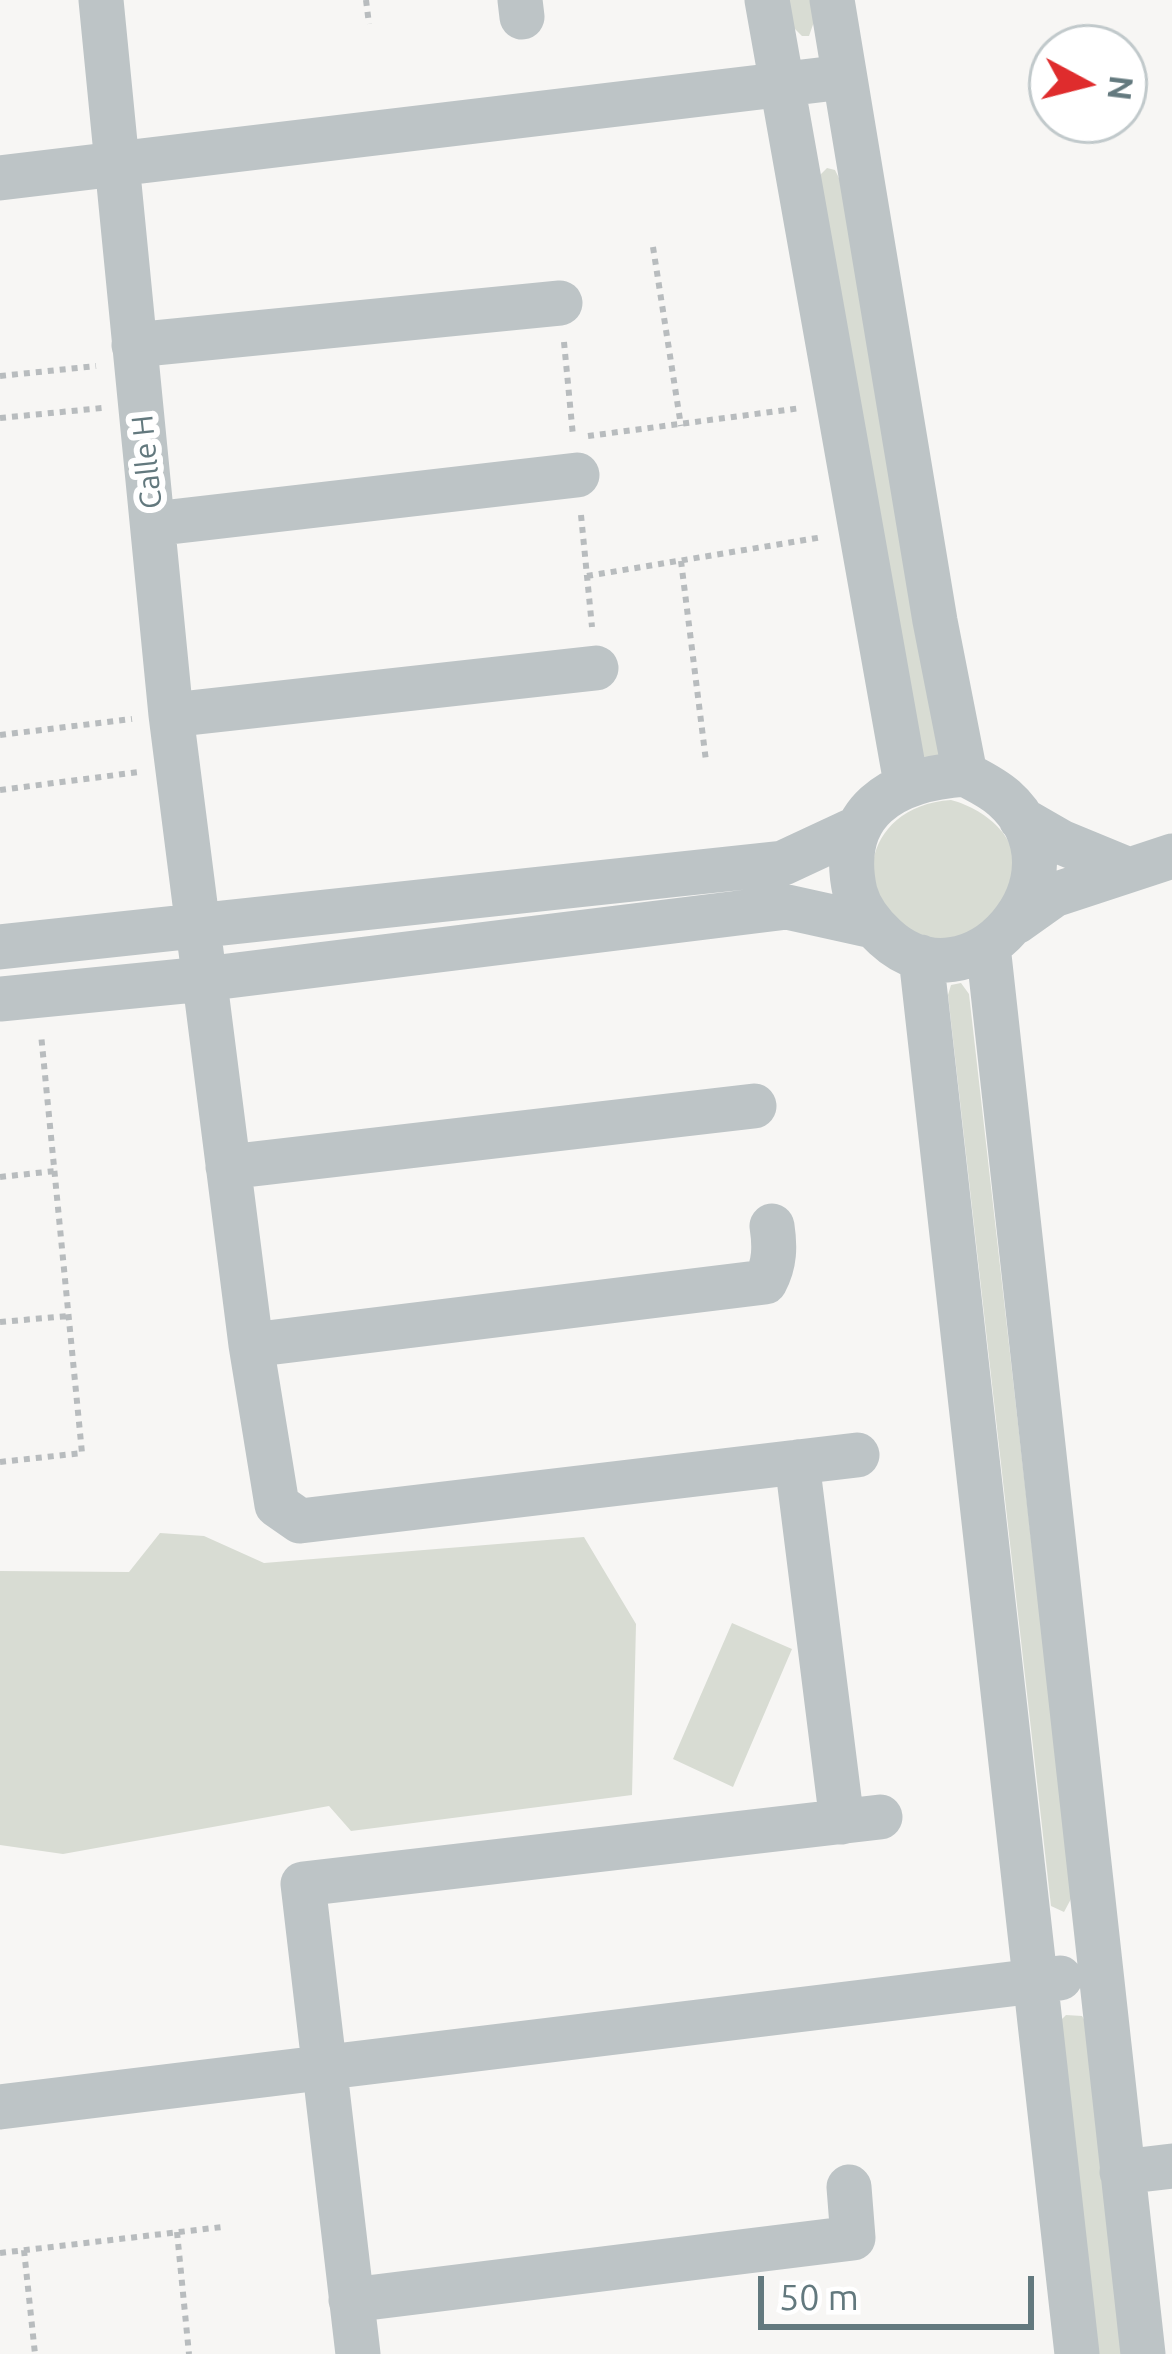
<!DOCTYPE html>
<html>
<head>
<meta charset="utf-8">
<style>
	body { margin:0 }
	#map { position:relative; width:1172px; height:2354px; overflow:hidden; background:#f7f6f4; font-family:Ubuntu,sans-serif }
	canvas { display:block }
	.north { position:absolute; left:1028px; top:24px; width:120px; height:120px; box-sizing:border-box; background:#fff; border:3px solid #c1c9cb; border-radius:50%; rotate:97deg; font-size:33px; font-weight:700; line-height:48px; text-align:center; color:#63797e }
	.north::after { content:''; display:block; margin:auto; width:42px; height:54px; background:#df2c2d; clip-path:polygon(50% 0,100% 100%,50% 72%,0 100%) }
	.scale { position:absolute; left:758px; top:2276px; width:276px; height:54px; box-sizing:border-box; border:6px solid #63797e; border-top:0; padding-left:15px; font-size:36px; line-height:42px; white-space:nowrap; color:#63797e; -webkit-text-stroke:9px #fff; paint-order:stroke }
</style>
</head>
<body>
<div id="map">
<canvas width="1172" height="2354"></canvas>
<div class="north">N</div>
<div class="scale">50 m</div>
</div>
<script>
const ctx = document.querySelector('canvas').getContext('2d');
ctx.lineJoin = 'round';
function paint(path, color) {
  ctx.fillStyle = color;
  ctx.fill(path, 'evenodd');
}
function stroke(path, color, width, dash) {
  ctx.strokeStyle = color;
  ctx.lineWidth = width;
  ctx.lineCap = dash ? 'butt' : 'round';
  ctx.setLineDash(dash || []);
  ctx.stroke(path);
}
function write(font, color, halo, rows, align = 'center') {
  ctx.font = font + ' Ubuntu,sans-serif';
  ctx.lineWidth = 12;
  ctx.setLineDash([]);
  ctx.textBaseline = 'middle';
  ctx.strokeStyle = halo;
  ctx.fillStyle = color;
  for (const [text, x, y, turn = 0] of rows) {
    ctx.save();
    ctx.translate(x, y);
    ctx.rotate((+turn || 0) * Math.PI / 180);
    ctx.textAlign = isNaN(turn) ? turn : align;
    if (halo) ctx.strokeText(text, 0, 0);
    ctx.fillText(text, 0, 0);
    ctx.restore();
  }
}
paint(new Path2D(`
	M787 0H813L816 16 809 36H802L791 25Z
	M827 168 835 170 840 180 943 756 920 768 818 177Z
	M951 800C988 810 1025 841 1013 884 1008 903 984 923 971 938 957 939 937 945 924 940 845 909 859 806 951 800Z
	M961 983 969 994 1072 1897 1064 1912 1051 1906 948 995 951 985Z
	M160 1533 204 1536 264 1563 584 1537 636 1624 632 1795 351 1831 329 1806 63 1854 0 1845V1571L129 1572Z
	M732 1623 792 1649 733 1787 673 1759Z
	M1066 2015 1082 2016 1088 2026 1126 2354H1095L1060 2021Z`), '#d8dcd3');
stroke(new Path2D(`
	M366 0 369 24
	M653 247 681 426
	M564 342 573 436
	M0 376 96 366
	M0 418 102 408
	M588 436 801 408
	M581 515 592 627
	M681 561 706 761
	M587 576 823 537
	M0 735 132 719
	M0 790 139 772
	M0 1177 55 1171
	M0 1322 68 1316
	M0 1462 82 1453 41 1034
	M177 2232 189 2354
	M24 2250 35 2354
	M0 2253 222 2227`), '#b8bcbe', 6, [6, 6]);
stroke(new Path2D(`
	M101 0 171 715 251 1345 277 1505 300 1521 857 1455
	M520 0 522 17
	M767 0 906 783
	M832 0 935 621 965 774
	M0 178 844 77
	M134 345 560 303
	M153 524 577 475
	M171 715 596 668
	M965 774C978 781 993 788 1004 798 1092 876 970 1016 885 937 872 925 860 910 855 892 837 811 893 779 965 774Z
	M1021 819 1061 842 1129 870
	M1016 922 1054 895 1172 856
	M988 946 1143 2354
	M0 947 783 863 856 829
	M921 957 1077 2354
	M0 999 204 979 787 907 873 926
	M228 1167 754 1106
	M251 1345 765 1282C775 1264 775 1246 772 1226
	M797 1462 842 1822
	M0 2107 1060 1978
	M1122 2172 1172 2166
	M351 2300 853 2238 849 2187
	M358 2354 303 1884 880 1817`), '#bdc4c6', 45);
write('30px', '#63797e', '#fff', [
	["Calle H",147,462,-96]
]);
</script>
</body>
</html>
